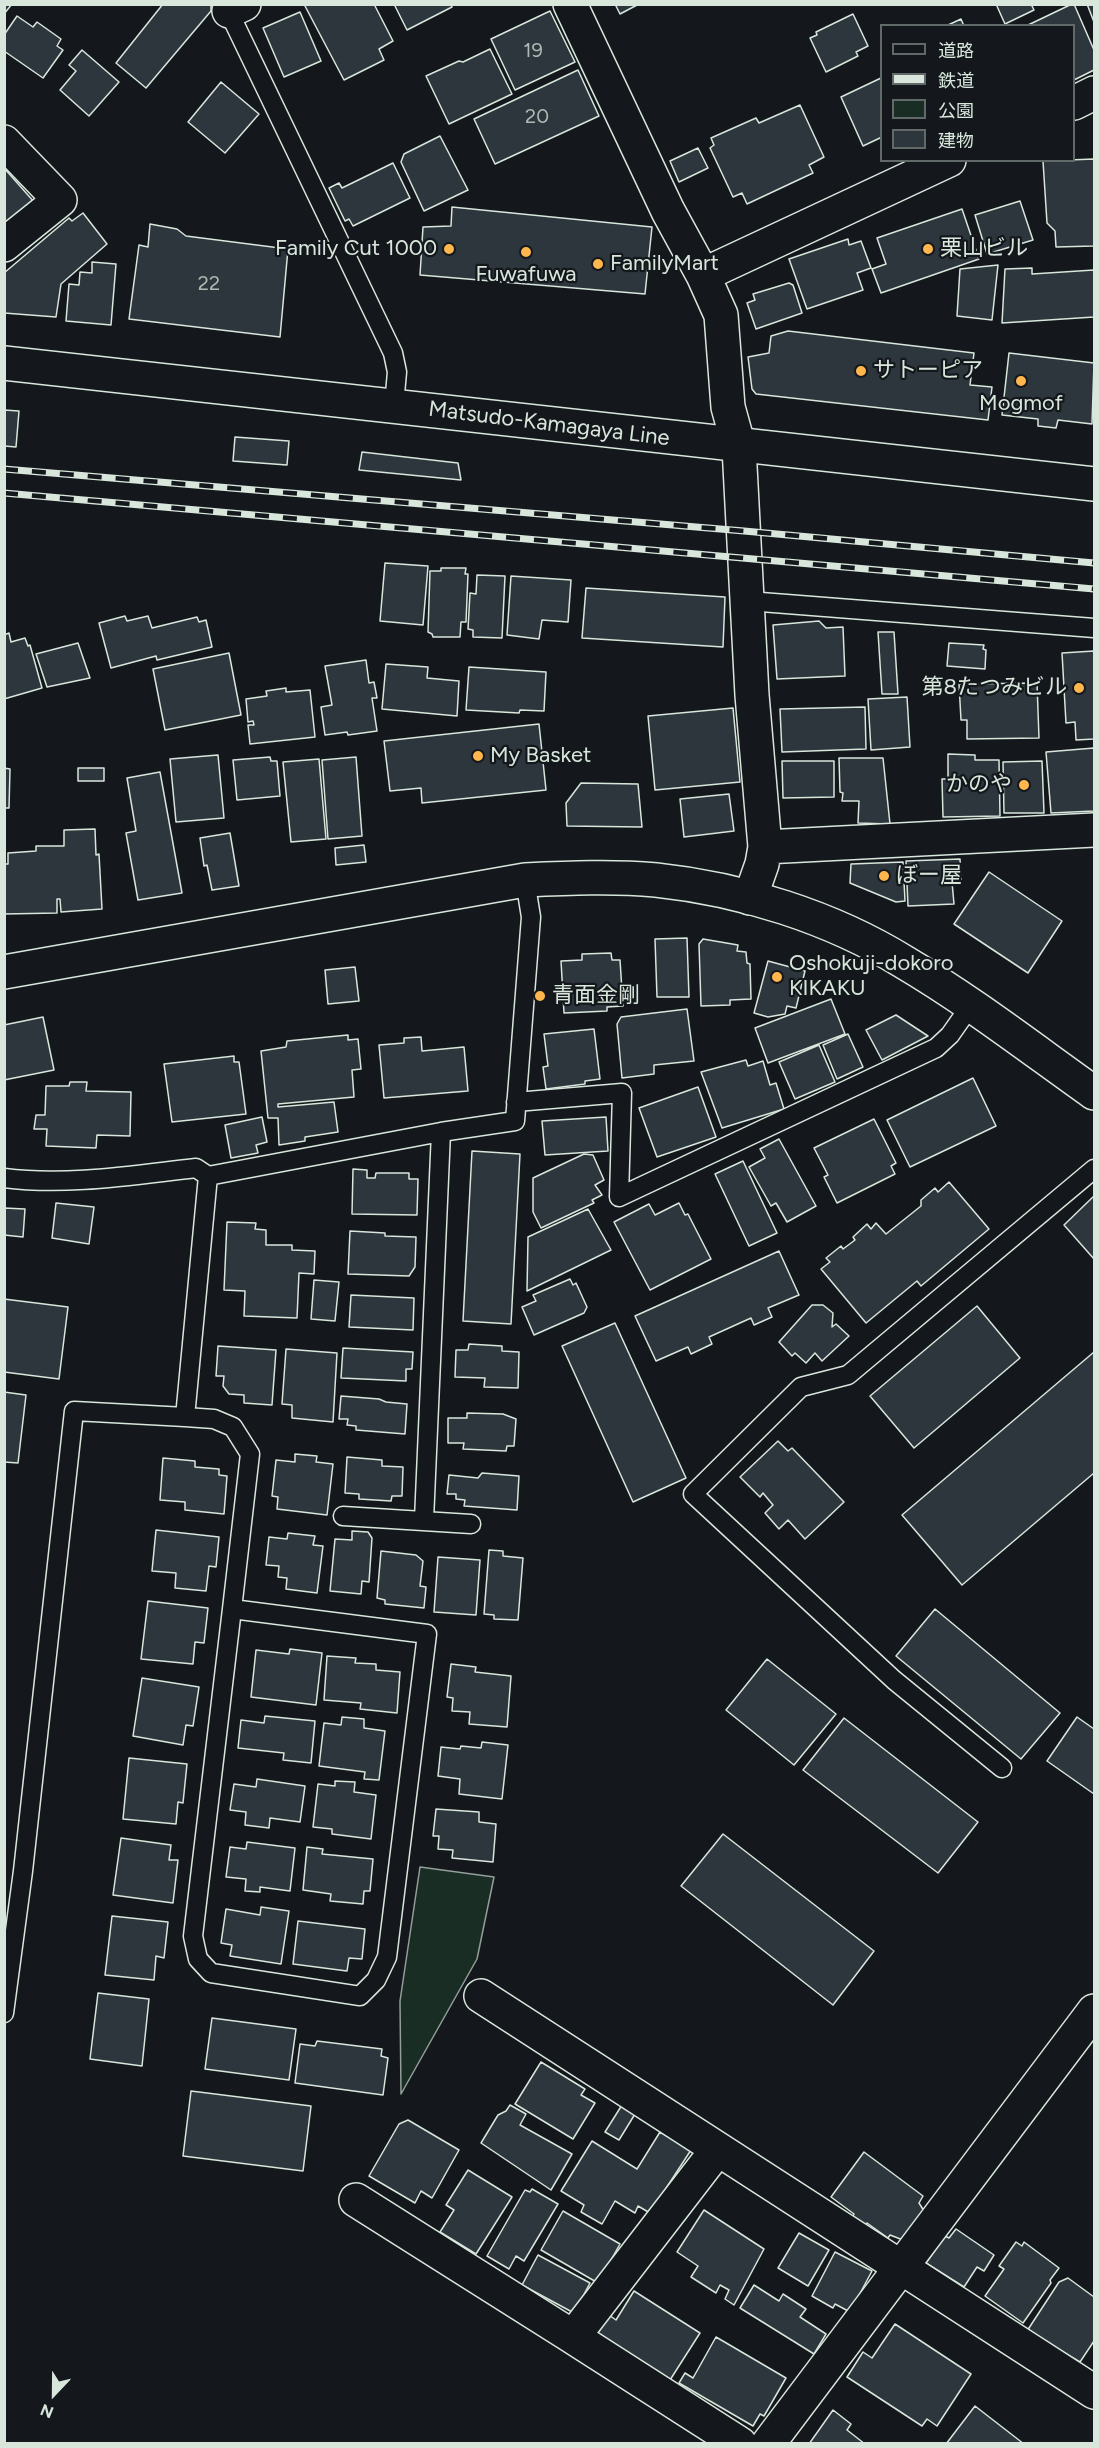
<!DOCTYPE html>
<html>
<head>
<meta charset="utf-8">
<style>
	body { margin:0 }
	#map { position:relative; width:1099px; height:2448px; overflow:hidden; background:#14181c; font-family:Figtree,"Noto Sans JP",sans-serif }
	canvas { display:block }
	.frame { position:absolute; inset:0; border:6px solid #d8e6dc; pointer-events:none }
	.legend { position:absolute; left:880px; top:24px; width:195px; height:138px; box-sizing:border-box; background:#14181c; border:2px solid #626a69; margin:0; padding:8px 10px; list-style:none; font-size:18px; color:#d8e6dc }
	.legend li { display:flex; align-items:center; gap:12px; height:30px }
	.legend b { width:30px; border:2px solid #626a69 }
	.north { position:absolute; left:24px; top:2364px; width:60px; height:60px; -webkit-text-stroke:4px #14181c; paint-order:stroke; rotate:202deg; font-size:16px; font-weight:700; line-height:24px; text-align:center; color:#d8e6dc }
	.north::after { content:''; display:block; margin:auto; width:21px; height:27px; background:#d8e6dc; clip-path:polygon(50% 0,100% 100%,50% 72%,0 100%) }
</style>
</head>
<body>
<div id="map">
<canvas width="1099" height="2448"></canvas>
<div class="frame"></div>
<ul class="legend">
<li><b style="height:8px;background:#14181c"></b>道路</li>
<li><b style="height:8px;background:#d8e6dc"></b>鉄道</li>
<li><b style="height:16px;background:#1a2d24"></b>公園</li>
<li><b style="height:16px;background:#2c363c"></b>建物</li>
</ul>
<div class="north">N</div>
</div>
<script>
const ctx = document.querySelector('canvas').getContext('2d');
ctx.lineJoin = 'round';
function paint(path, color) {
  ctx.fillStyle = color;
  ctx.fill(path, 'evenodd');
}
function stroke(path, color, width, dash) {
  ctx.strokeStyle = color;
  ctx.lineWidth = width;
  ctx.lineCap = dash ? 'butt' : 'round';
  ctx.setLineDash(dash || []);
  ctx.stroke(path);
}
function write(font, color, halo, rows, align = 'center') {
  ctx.font = font + ' Figtree,"Noto Sans JP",sans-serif';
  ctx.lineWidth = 4.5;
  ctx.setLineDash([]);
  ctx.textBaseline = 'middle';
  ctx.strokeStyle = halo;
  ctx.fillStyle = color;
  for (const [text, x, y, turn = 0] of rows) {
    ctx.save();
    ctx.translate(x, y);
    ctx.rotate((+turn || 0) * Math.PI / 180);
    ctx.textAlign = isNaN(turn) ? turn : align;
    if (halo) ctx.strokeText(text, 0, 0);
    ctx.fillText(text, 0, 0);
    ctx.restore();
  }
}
const green = new Path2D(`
	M420 1867 494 1877 477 1959 401 2094 400 2001Z`);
paint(green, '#1a2d24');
stroke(green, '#939e99', 1.5);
const building = new Path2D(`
	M4 4H12L4 14Z
	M163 4H211V11L146 88 116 63Z
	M307 4H374L393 41 379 49 384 60 344 80 305 6Z
	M394 4H451L452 7 407 30Z
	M615 4H639L620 14Z
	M996 4H1031L1034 10 1005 24Z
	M1072 4H1074L1094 50V70L1074 80V26H1026Z
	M1087 4H1094V22Z
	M550 11 575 62 515 90 491 39Z
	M300 12 321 61 284 77 263 28Z
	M853 14 868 46 856 52 858 56 826 72 810 38 817 35 816 32Z
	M17 16 33 27 37 22 61 39 57 46 63 50 43 78 4 51V35Z
	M961 19 964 26H946Z
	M490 49 512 94 449 124 426 76 459 61 463 62Z
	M82 50 119 82 89 116 60 90 76 71 69 65Z
	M578 70 599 116 495 164 474 119Z
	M881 78 882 137 863 146 841 97Z
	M221 82 259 114 225 153 188 122Z
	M800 105 824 157 809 165 813 173 747 204 742 193 733 197 710 148 714 145 711 138 756 118 759 123Z
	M440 136 468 190 424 211 401 162 404 154Z
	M698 148 708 168 679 182 670 161Z
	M1094 159V246L1056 247 1055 231 1047 223 1043 161Z
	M393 163 410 198 353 226 349 219 345 221 329 188 339 183 342 188Z
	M4 168 35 203 4 232Z
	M1020 201 1033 240 987 254 975 215Z
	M452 207 652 227 645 294 420 275 423 227 451 226Z
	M962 209 979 259 881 293 872 269 886 264 877 238Z
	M83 213 107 244 61 284 56 317 4 313V273L69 218 72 221Z
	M150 224 177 229 186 236 288 249 280 337 129 319 139 245 148 247Z
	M848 239 849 245 861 241 871 268 857 273 863 290 807 309 789 259Z
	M92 262 116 264 111 325 66 321 69 284 79 285 80 272 92 273Z
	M998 265 992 320 957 316 960 269Z
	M1032 268V274L1094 270V317L1002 323 1005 269Z
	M789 283 793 285 802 313 756 329 747 303 755 300 753 294Z
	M788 331 974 353 970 385 992 387 988 420 756 394 752 389 748 357 769 353 771 336Z
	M1009 353 1094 363 1092 424 1058 420 1056 428 1038 426V419L1002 415Z
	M4 410 19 411 16 447 4 446Z
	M235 437 289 441 287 465 233 461Z
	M362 452 458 463 461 480 359 470Z
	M385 563 428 566 423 625 380 621Z
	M441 568H466L465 574H468L466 622H461L460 637H433L432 634 428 632 430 571H441Z
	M477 575 505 576 502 638 473 637V630L468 629 470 593 476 594Z
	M511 576 571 580 568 622 542 620 539 639 507 635Z
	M586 588 725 597 723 647 582 638Z
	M125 616 127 621 148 616 152 628 197 617 199 622 206 620 212 647 157 660 156 656 111 668 99 623Z
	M819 621 826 628 843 627 845 676 777 679 773 625Z
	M878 632H894L898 694H882Z
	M9 633 11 642 25 638 28 646 30 645 42 688 4 699V635Z
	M78 643 90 678 47 687 36 654Z
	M949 643 984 645 983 649 986 650 985 669 947 666Z
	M1094 651V739L1076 740 1075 722 1066 723 1062 653Z
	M229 653 241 715 165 730 153 669Z
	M366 660 369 683 374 682 377 698H372L377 731 348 735 347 732 325 735 321 707 332 705 325 666Z
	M386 664 428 667 427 678 459 681 457 716 382 709Z
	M469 667 546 672 544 711 520 710 519 713 466 710Z
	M1037 683 1039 738 967 739V720H961L959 684Z
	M286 688V692L310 690 315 737 250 744 248 725H254L253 721 248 722 246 699 267 696 266 691Z
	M907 697 910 747 871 750 868 699Z
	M865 707 866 749 782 752 780 709Z
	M733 708 740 782 655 790 648 716Z
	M539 724 546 790 422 803 421 788 390 791 384 741Z
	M1094 748V811L1051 813 1046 752Z
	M948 754 975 755V760H999L1000 816 943 817 942 779H948Z
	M218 755 224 818 176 822 170 759Z
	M270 757 271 761H277L280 796 237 800 233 760Z
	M356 757 362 836 328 839 322 760Z
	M839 758H883L890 824 858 823 859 801H842L843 793 840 792Z
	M319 759 326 839 291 842 283 762Z
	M782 761H834V797L783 798Z
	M1042 761 1044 813H1004L1003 762Z
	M4 768 10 769 9 808H4Z
	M78 768H104V781H78Z
	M160 772 182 893 138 900 126 833 136 831 127 778Z
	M581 783 638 784 642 827 567 826 566 803Z
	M729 794 734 831 684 837 680 799Z
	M95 829 96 855 99 854 102 909 61 912 60 899H57V913L4 914V864H8V853L36 851V846H64V830Z
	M230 833 239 886 212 890 207 865 204 866 200 838Z
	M364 845 366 862 336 865 335 848Z
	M960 859 961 882H952L954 904 908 906 906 861Z
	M903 862 905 901 896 902 850 883 851 864Z
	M989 872 1062 921 1028 973 954 924Z
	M687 938 689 997H657L655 939Z
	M703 939 738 945 737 951 746 952 747 963 750 964 751 999 730 1000V1005L701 1006 699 944Z
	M611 953 612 960H620L623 1006 607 1007V1011L564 1013 561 961 582 960V954Z
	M768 961 805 971 796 1008 787 1006 785 1014 768 1017 754 1013Z
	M355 967 359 1001 328 1004 325 970Z
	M831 999 845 1034 768 1063 755 1028Z
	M687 1009 694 1061 654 1065V1074L622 1078 617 1024 621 1017Z
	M896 1015 928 1036 882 1060 866 1030Z
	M43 1017 54 1070 4 1080V1025Z
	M594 1029 600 1079 585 1081V1084L546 1089 543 1067 548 1066 544 1034Z
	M848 1034 863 1067 837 1079 823 1045Z
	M348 1035V1040L358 1039 361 1069 352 1070 354 1097 278 1104V1107L334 1102 338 1132 305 1137V1141L279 1145 278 1118H268L261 1051 286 1047 287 1041Z
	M421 1037 422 1051 464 1047 468 1091 384 1098 379 1045 404 1043V1038Z
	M819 1045 835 1082 795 1099 779 1062Z
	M234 1056V1062H239L246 1114 172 1122 164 1064Z
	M746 1060 748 1066 763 1061 770 1085 776 1083 784 1109 722 1128 701 1072Z
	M973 1078 996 1126 910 1167 887 1120Z
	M70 1082H87L86 1091 131 1092 130 1136 97 1135 96 1148 46 1146 47 1129H34L36 1115H45L46 1086H69Z
	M698 1087 716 1137 657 1157 639 1108Z
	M262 1117 267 1142 256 1145 258 1153 231 1158 225 1125Z
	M606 1117 608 1151 545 1155 542 1121Z
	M874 1119 896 1163 891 1166 895 1174 837 1203 824 1177 828 1175 814 1148Z
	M779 1139 816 1206 787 1222 776 1203 771 1206 749 1167 765 1158 760 1149Z
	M472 1151 520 1154 511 1324 463 1321Z
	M584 1154 593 1155 604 1180 595 1185 602 1195 592 1200 594 1203 541 1228 533 1212V1178Z
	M743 1161 777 1233 749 1246 715 1174Z
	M353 1169 367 1170V1178H375L376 1173H409V1179H418L417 1215 352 1214Z
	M949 1182 989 1229 921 1286 917 1281 866 1323 821 1269 830 1262 826 1258 841 1246 843 1249 855 1240 853 1237 867 1224 871 1229 876 1223 886 1234 921 1206V1200L935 1188 938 1192Z
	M1094 1196V1259L1064 1225Z
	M56 1203 94 1207 89 1244 52 1238Z
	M679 1203 685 1215 688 1214 711 1259 650 1290 614 1222 649 1204 655 1215Z
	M4 1208 25 1209 23 1237 4 1235Z
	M588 1209 611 1250 527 1291 528 1237Z
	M227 1222 256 1223 255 1229 266 1230V1245H292V1250L315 1251 314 1274 299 1273 297 1318 244 1316 245 1291 224 1290Z
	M350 1231 385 1233V1236L416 1237 415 1267 409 1276 348 1274Z
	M779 1251 799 1295 768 1308 772 1317 754 1325 751 1318 709 1337 712 1344 691 1354 688 1347 656 1361 635 1316Z
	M570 1279 573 1285 576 1283 587 1307 584 1313 534 1335 522 1307 536 1301 533 1295Z
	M314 1280 339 1282 335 1321 311 1319Z
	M351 1295 414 1298 413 1330 349 1327Z
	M4 1299 68 1307 59 1379 4 1372Z
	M812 1305H823L833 1313 832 1327 836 1324 849 1336 822 1361 815 1353 806 1363 795 1353 792 1356 779 1342Z
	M977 1306 1020 1358 914 1448 870 1396Z
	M615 1323 686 1478 633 1502 562 1346Z
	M469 1344 502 1346V1351L519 1352 518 1388 484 1387 485 1378 455 1377 456 1350H468Z
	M218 1346 276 1350 272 1405 244 1403V1395L229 1394 223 1386 224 1376H216Z
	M343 1348 413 1352 412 1369H406V1381L341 1378Z
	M286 1349 337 1353 333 1422 292 1418V1405L282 1404Z
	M1094 1352V1473L962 1585 902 1515Z
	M4 1392 26 1395 18 1463 4 1462Z
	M341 1396 379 1399 386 1402 407 1404 405 1434 356 1430V1426L347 1425 348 1419H339Z
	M467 1413 503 1414 516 1419 514 1446H507L506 1451 463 1449 464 1443H448V1418H467Z
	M778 1441 788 1451 792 1448 844 1502 805 1539 788 1520 779 1529 765 1513 773 1505 763 1493 760 1497 740 1477Z
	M295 1454 317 1456 316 1462 333 1464 327 1515 277 1509 278 1497 272 1496 276 1460 295 1462Z
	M347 1457 382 1460V1466L403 1467 402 1496H392L391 1501 359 1499V1494L345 1493Z
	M163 1458 195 1461V1467L219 1469V1475L227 1476 224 1514 185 1510V1502L160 1500Z
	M482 1473 519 1476 517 1510 464 1506 465 1500 456 1499V1494H447L449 1475 478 1478Z
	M156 1530 219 1537 216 1567 209 1566 206 1591 175 1588 176 1573 152 1571Z
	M352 1531 368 1532 372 1538 369 1582 362 1581 361 1594 330 1591 335 1539 352 1540Z
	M288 1533 315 1536 313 1545 323 1546 317 1593 286 1589 287 1578 278 1577 279 1566 266 1565 269 1537 287 1539Z
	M489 1550 503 1551V1556L523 1558 518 1620 494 1619V1615L484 1614Z
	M381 1551 416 1555 423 1561 420 1586 426 1587 424 1608 385 1604V1600L377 1598Z
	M438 1557 480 1560 476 1615 434 1612Z
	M148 1601 208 1608 204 1643 195 1642 193 1664 141 1659Z
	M935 1609 1060 1713 1021 1759 896 1656Z
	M290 1649 322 1653 316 1705 251 1697 256 1650 289 1654Z
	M327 1656 356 1658 355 1663 376 1664V1670L400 1672 397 1713 360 1709 361 1703 324 1700Z
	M767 1659 836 1714 794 1765 726 1710Z
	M451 1664 476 1667 475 1672 511 1676 507 1727 469 1724 470 1712 452 1711 453 1698 447 1697Z
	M142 1678 199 1687 193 1726 186 1725 183 1745 133 1736Z
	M265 1716 315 1721 311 1763 283 1760 284 1753 238 1748 241 1720 264 1723Z
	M342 1717 364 1719V1728L385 1731 379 1780 364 1779 365 1772 319 1766 324 1723 341 1725Z
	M1077 1717 1094 1729V1794L1047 1761Z
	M844 1718 978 1822 938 1873 803 1770Z
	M482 1742 508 1745 502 1799 459 1794 460 1779 438 1776 441 1747 460 1749 461 1746 481 1748Z
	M129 1758 187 1764 183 1803 178 1802 176 1824 123 1819Z
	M257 1779 305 1786 300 1822 270 1818 269 1828 245 1825 246 1812 230 1810 234 1784 256 1787Z
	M335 1781 355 1782 354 1792 376 1795 371 1839 332 1834V1829L313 1827 318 1784 335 1786Z
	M436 1809 479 1812V1822L496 1824 493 1862 452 1858 453 1850 438 1849 439 1836H433Z
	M723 1834 874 1951 833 2005 681 1886Z
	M121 1838 171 1845 169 1860H178L173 1903 113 1895Z
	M247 1842 295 1848 290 1891 260 1887V1892L245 1891 246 1879 226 1877 230 1847 246 1849Z
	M307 1847 323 1849 322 1854 373 1859 370 1891H364L363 1904 330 1901 331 1894 303 1890Z
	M261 1907 289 1911 281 1964 230 1956 232 1945 221 1943 226 1909 260 1915Z
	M112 1916 168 1922 164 1958 156 1956 154 1980 105 1975Z
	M298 1921 365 1929 362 1959 349 1958 347 1971 293 1964Z
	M98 1993 149 1999 142 2066 90 2059Z
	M212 2018 296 2029 289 2080 205 2069Z
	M317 2041 382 2049 381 2056 388 2058 383 2095 295 2083 300 2044 315 2046Z
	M541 2062 585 2089 581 2095 595 2103 573 2139 515 2104Z
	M191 2091 311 2106 303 2171 183 2156Z
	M510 2105 526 2114 520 2125 572 2154 551 2190 481 2143 498 2115 506 2111Z
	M622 2105 635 2114 619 2140 605 2132Z
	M408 2120 459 2150 432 2198 421 2191 415 2203 369 2176 399 2124Z
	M660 2132 691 2150 650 2213 638 2206 635 2213 615 2201 602 2224 581 2212 584 2205 561 2191 592 2141 637 2169Z
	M864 2152 923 2196 919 2203 924 2211 903 2240 890 2235 888 2238 867 2223 864 2226 852 2218 854 2214 831 2197Z
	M468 2170 512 2197 476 2254 440 2232 454 2210 446 2205Z
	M532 2189 558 2204 524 2261 516 2256 509 2269 487 2256 525 2190 530 2192Z
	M704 2210 764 2249 734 2305 725 2299 729 2290 720 2285 716 2293 691 2277 698 2266 677 2252Z
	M563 2211 620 2244 598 2283 541 2250Z
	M956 2229 994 2255 984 2271 977 2267 964 2287 926 2263 945 2236 949 2238Z
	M799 2233 829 2250 808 2286 778 2268Z
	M1016 2242 1022 2246 1024 2242 1059 2268 1050 2280 1051 2283 1023 2323 985 2296 1004 2269 999 2266Z
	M835 2252 872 2271 850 2312 835 2304 833 2308 812 2296Z
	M538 2255 590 2283 574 2313 522 2285Z
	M1068 2278 1094 2297V2341L1080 2362 1027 2331 1059 2282Z
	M754 2285 779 2301 783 2294 806 2309 800 2317 826 2334 814 2354 740 2308Z
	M634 2291 700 2333 670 2380 597 2334 609 2315 616 2320Z
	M895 2324 971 2374 937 2426 927 2419 922 2426 847 2377 863 2352 872 2358Z
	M716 2337 786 2378 764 2416 760 2414 753 2426 679 2383 685 2373 693 2378Z
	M975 2406 1024 2444H946Z
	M833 2410 851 2424 847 2430 865 2444H809Z`);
paint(building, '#2c363c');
stroke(building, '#d8e6dc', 1.5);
const service = new Path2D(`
	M225 4 393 353 397 372 394 405
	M748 601 1094 628
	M516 1102 622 1093 619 1197 936 1048 950 1035 971 1005
	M4 1178C68 1186 133 1175 196 1168L208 1176
	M185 1417 214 1419 233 1427 250 1454 232 1609 427 1634 387 1957 376 1980 360 1996 211 1973 198 1959 193 1936 232 1609
	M343 1516 471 1524
	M424 1520 441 1132
	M1002 1768 894 1680 693 1494 801 1387 848 1375 1094 1169
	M4 2013 23 1871 74 1411 185 1417 208 1176 441 1132 515 1121 531 917 525 880`);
const minor = new Path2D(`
	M570 4 668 211 703 275 721 315 728 407 739 447 752 695 765 847 762 864 750 898
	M229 11 244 4
	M1074 103 1094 93
	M4 142 60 200 4 245
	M703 275 949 160
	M765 847 1094 830
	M481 1996 1094 2392
	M717 2150 573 2337 740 2444
	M356 2200 573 2337
	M768 2444 1094 2011`);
const tertiary = new Path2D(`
	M4 972 525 880C568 878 613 876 656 880 741 889 831 917 904 962 970 1001 1032 1049 1094 1093`);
const secondary = new Path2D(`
	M4 363C368 402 731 446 1094 484`);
stroke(service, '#d8e6dc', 21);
stroke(minor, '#d8e6dc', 36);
stroke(tertiary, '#d8e6dc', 36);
stroke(secondary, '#d8e6dc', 36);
stroke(service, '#14181c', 18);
stroke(minor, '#14181c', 33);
stroke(tertiary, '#14181c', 33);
stroke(secondary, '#14181c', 33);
const rail = new Path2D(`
	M4 469 744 531 1094 563
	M4 493 1094 589`);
stroke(rail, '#d8e6dc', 7);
stroke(rail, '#14181c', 4.5, [14]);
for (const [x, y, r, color] of [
	[449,249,6,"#ffb74d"],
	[928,249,6,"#ffb74d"],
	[526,252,6,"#ffb74d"],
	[598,264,6,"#ffb74d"],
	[861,371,6,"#ffb74d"],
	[1021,381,6,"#ffb74d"],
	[1079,688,6,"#ffb74d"],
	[478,756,6,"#ffb74d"],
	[1024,785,6,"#ffb74d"],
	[884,876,6,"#ffb74d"],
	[777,977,6,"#ffb74d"],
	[540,996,6,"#ffb74d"]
]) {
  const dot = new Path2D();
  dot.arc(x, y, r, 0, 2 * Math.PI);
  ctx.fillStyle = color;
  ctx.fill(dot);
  stroke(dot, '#14181c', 2);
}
write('20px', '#adbab4', null, [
	["19",533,51],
	["20",537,117],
	["22",209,284]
]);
write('22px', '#d8e6dc', '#14181c', [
	["Family Cut 1000",437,249,"right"],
	["栗山ビル",940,249],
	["FamilyMart",610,264],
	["Fuwafuwa",526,275,"center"],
	["サトーピア",873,371],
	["Mogmof",1021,404,"center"],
	["第8たつみビル",1067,688,"right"],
	["My Basket",490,756],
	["かのや",1012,785,"right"],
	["ぼー屋",896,876],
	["Oshokuji-dokoro",789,964],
	["KIKAKU",789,989],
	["青面金剛",552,996]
], 'left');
write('22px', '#d8e6dc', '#14181c', [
	["Matsudo-Kamagaya Line",549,424,7]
]);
</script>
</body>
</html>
